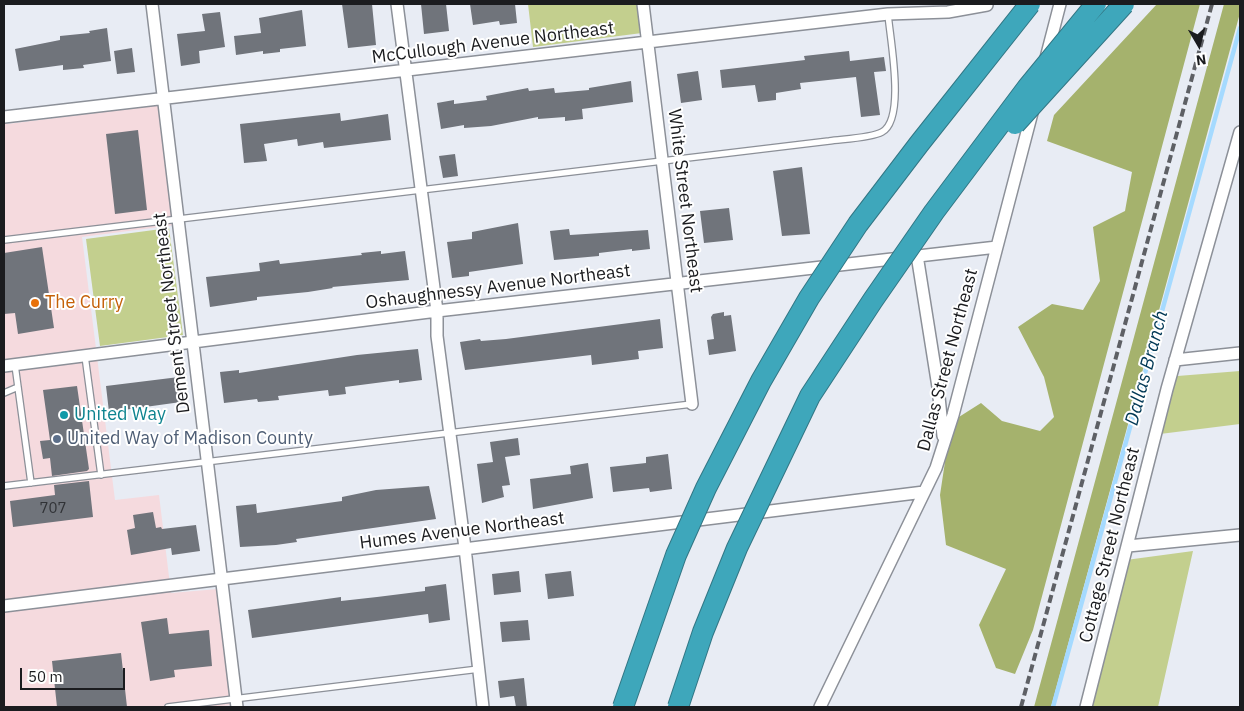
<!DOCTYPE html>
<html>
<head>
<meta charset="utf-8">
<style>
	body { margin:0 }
	#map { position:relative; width:1244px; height:711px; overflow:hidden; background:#e8ecf4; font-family:"IBM Plex Sans",sans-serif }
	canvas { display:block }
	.frame { position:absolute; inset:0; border:5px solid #1b1c1f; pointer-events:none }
	.north { position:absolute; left:1174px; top:20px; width:50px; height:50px; -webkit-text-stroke:4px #fff; paint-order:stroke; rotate:172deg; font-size:14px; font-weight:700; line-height:20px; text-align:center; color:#1b1c1f }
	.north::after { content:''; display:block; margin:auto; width:18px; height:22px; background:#1b1c1f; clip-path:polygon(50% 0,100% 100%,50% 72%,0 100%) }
	.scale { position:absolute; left:20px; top:668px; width:105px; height:22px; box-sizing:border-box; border:2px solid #1b1c1f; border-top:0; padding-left:6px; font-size:15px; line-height:18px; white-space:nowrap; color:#1b1c1f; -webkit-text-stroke:4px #fff; paint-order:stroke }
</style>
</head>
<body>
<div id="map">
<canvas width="1244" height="711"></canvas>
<div class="frame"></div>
<div class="north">N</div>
<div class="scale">50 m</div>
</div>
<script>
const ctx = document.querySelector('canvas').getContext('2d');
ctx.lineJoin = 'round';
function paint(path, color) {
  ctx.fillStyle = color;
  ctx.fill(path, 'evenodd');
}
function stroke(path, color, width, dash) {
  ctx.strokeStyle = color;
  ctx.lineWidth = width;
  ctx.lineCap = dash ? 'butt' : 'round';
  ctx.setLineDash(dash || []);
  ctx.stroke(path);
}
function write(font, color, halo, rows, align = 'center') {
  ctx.font = font + ' "IBM Plex Sans",sans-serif';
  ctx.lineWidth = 4;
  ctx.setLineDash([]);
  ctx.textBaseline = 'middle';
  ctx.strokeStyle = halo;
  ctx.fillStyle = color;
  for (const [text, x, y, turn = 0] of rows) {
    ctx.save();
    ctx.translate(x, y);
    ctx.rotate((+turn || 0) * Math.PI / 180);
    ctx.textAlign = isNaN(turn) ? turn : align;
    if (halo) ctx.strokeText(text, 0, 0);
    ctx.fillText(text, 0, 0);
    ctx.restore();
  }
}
paint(new Path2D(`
	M4 99 7 124 160 105 175 225 82 237 115 500 159 495 171 593 218 589 233 705 211 707H4Z`), '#f5dade');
paint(new Path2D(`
	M528 4H638L642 33 533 47Z
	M169 228 183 335 100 346 86 239Z
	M1240 371V424L1152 435 1165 377Z
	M1193 551 1158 707H1085L1126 560Z`), '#c3cf8e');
paint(new Path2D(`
	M1157 4H1200L1033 630 1015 674 996 668 979 625 1006 569 946 545 940 495 951 422 981 403 1002 421 1040 431 1054 417 1044 377 1018 327 1052 304 1083 310 1100 281 1093 227 1125 211 1132 172 1047 141 1054 115Z
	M1224 4H1240V13L1051 707H1034Z`), '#a5b26d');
stroke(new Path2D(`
	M1053 707 1240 28`), '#a5daff', 4.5);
paint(new Path2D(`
	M342 4H372L376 45 348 48Z
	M421 4H446L449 31 424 34Z
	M470 4H515L517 23 500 25 499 21 473 25Z
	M302 10 306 46 280 49V52L263 54V51L236 55 234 36 261 33 259 18Z
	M220 12 225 47 199 51 200 63 181 66 177 34 205 31 202 14Z
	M107 28 111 61 83 65 84 68 63 70V65L19 71 15 49 60 40V36L90 33 89 31Z
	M132 48 135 72 117 74 114 51Z
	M849 51 850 61 884 57 886 71 874 72 880 115 861 117 856 77 800 83 801 89 776 93V100L758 102 755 85 722 88 720 70 805 60 804 56Z
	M698 71 702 100 681 103 677 74Z
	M631 81 633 102 582 109 583 119 565 121V117L538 119V117L491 126 464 128V125L441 129 437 103 454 100V104L487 100 486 96 528 88 529 91 554 88 555 93 589 90V88Z
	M340 113 341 121 388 114 391 140 324 148 323 142 298 146 297 139 264 144 267 161 244 163 240 124Z
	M138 130 147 210 115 214 106 134Z
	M455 154 458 176 443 178 439 156Z
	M802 167 810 234 782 236 773 171Z
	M729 208 733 240 704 243 700 211Z
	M518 223 523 264 469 272V276L452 278 447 242 472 239V232Z
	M569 229 570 235 648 230 650 249 632 251V249L599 253V256L554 260 550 231Z
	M42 247 54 328 18 334 15 313 4 314V253Z
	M381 251V254L405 251 409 280 332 287 333 288 308 292 257 297V300L210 307 206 277 260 271 259 263 279 260 280 264 362 255 361 253Z
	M724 312V316L731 315 736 351 709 355 707 340 714 339 711 317 713 314Z
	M660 319 663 348 638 351 639 359 592 365 591 355 465 370 460 342 480 339 481 341 506 339Z
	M418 349 422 380 399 383V380L345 387 346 394 329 396 328 390 278 396 279 400 258 402 257 399 224 403 220 372 239 370V373L357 355Z
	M179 377 181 402 109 412 106 386Z
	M77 386 89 469 87 471 52 476 50 458 43 459 40 441 50 440 43 390Z
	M518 438 520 455 505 457 510 485 502 486 504 497 482 503 477 464 493 462 490 442Z
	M668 454 672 489 650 492 649 488 613 492 610 467 646 463V457Z
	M588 463 593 498 533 509 530 479 571 474 570 466Z
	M89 481 93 517 13 527 10 501 55 495 54 485Z
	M429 486 436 519 296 539 297 542 276 545 240 547 236 506 256 504 257 513 342 501V497L376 490Z
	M153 512 156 528 161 527 162 529 196 525 200 551 172 555 171 548 131 555 127 530 135 528 133 515Z
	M519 571 521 592 494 595 492 574Z
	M571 571 574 596 548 599 545 574Z
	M446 584 450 620 429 623 428 614 252 638 248 610 341 597V601L377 597 425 591V587Z
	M167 618 169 634 209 630 212 666 174 670 175 677 150 681 141 622Z
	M528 620 530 640 502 642 500 622Z
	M121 653 127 707H57L52 661Z
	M524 678 527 707H516L514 696 500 698 498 681Z`), '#70747b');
const lane = new Path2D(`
	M4 240 829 141C843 139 871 138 882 132 906 119 890 39 888 14
	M85 356 101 475
	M15 365 31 483
	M4 393 18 387
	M4 486 692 404
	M168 707 479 669`);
const street = new Path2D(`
	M152 4 237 707
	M397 4 437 311V336L465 548 483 707
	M643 4 692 404
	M1046 58 1060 4
	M4 117 888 14 948 12 987 5
	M917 255 938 387 943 436
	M1175 360 1240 353
	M4 366 437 311 997 247
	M1128 546 1240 535
	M4 606 924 492
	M820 707 936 468 953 415 1033 109
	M1086 707 1167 389 1240 132`);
stroke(lane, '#8c9098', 8);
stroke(street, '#8c9098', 14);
stroke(lane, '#fff', 5.5);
stroke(street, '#fff', 11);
stroke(new Path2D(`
	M1021 707 1212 4`), '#5e6065', 4, [8, 4]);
const highwayBridge = new Path2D(`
	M1015 124 1124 4
	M623 707 676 555 706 488 761 381 809 298 858 224 919 144 1030 4
	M678 707 703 632 737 548 810 396 873 300 934 212 1027 88 1096 4`);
stroke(highwayBridge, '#327684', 22, []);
stroke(highwayBridge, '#3ea7bb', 20);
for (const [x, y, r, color] of [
	[35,303,5,"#e8710a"],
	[64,415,5,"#0f9aa8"],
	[57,439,5,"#5c6f8a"]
]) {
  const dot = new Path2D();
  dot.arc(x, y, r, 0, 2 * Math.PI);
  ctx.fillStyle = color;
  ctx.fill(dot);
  stroke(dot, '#fff', 2);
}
write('15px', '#303236', null, [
	["707",53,509]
]);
write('18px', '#1b1c1f', '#fff', [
	["McCullough Avenue Northeast",493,43,-7],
	["White Street Northeast",685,201,83],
	["Oshaughnessy Avenue Northeast",498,287,-7],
	["Dement Street Northeast",172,313,-97],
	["Dallas Street Northeast",948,360,-75],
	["Humes Avenue Northeast",462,531,-7],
	["Cottage Street Northeast",1110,545,-76]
]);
write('18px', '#c56008', '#fff', [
	["The Curry",45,303]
], 'left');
write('18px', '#0d838f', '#fff', [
	["United Way",74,415]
], 'left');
write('18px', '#4e5e75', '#fff', [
	["United Way of Madison County",67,439]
], 'left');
write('italic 19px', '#003855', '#fff', [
	["Dallas Branch",1147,368,-75]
]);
</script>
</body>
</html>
